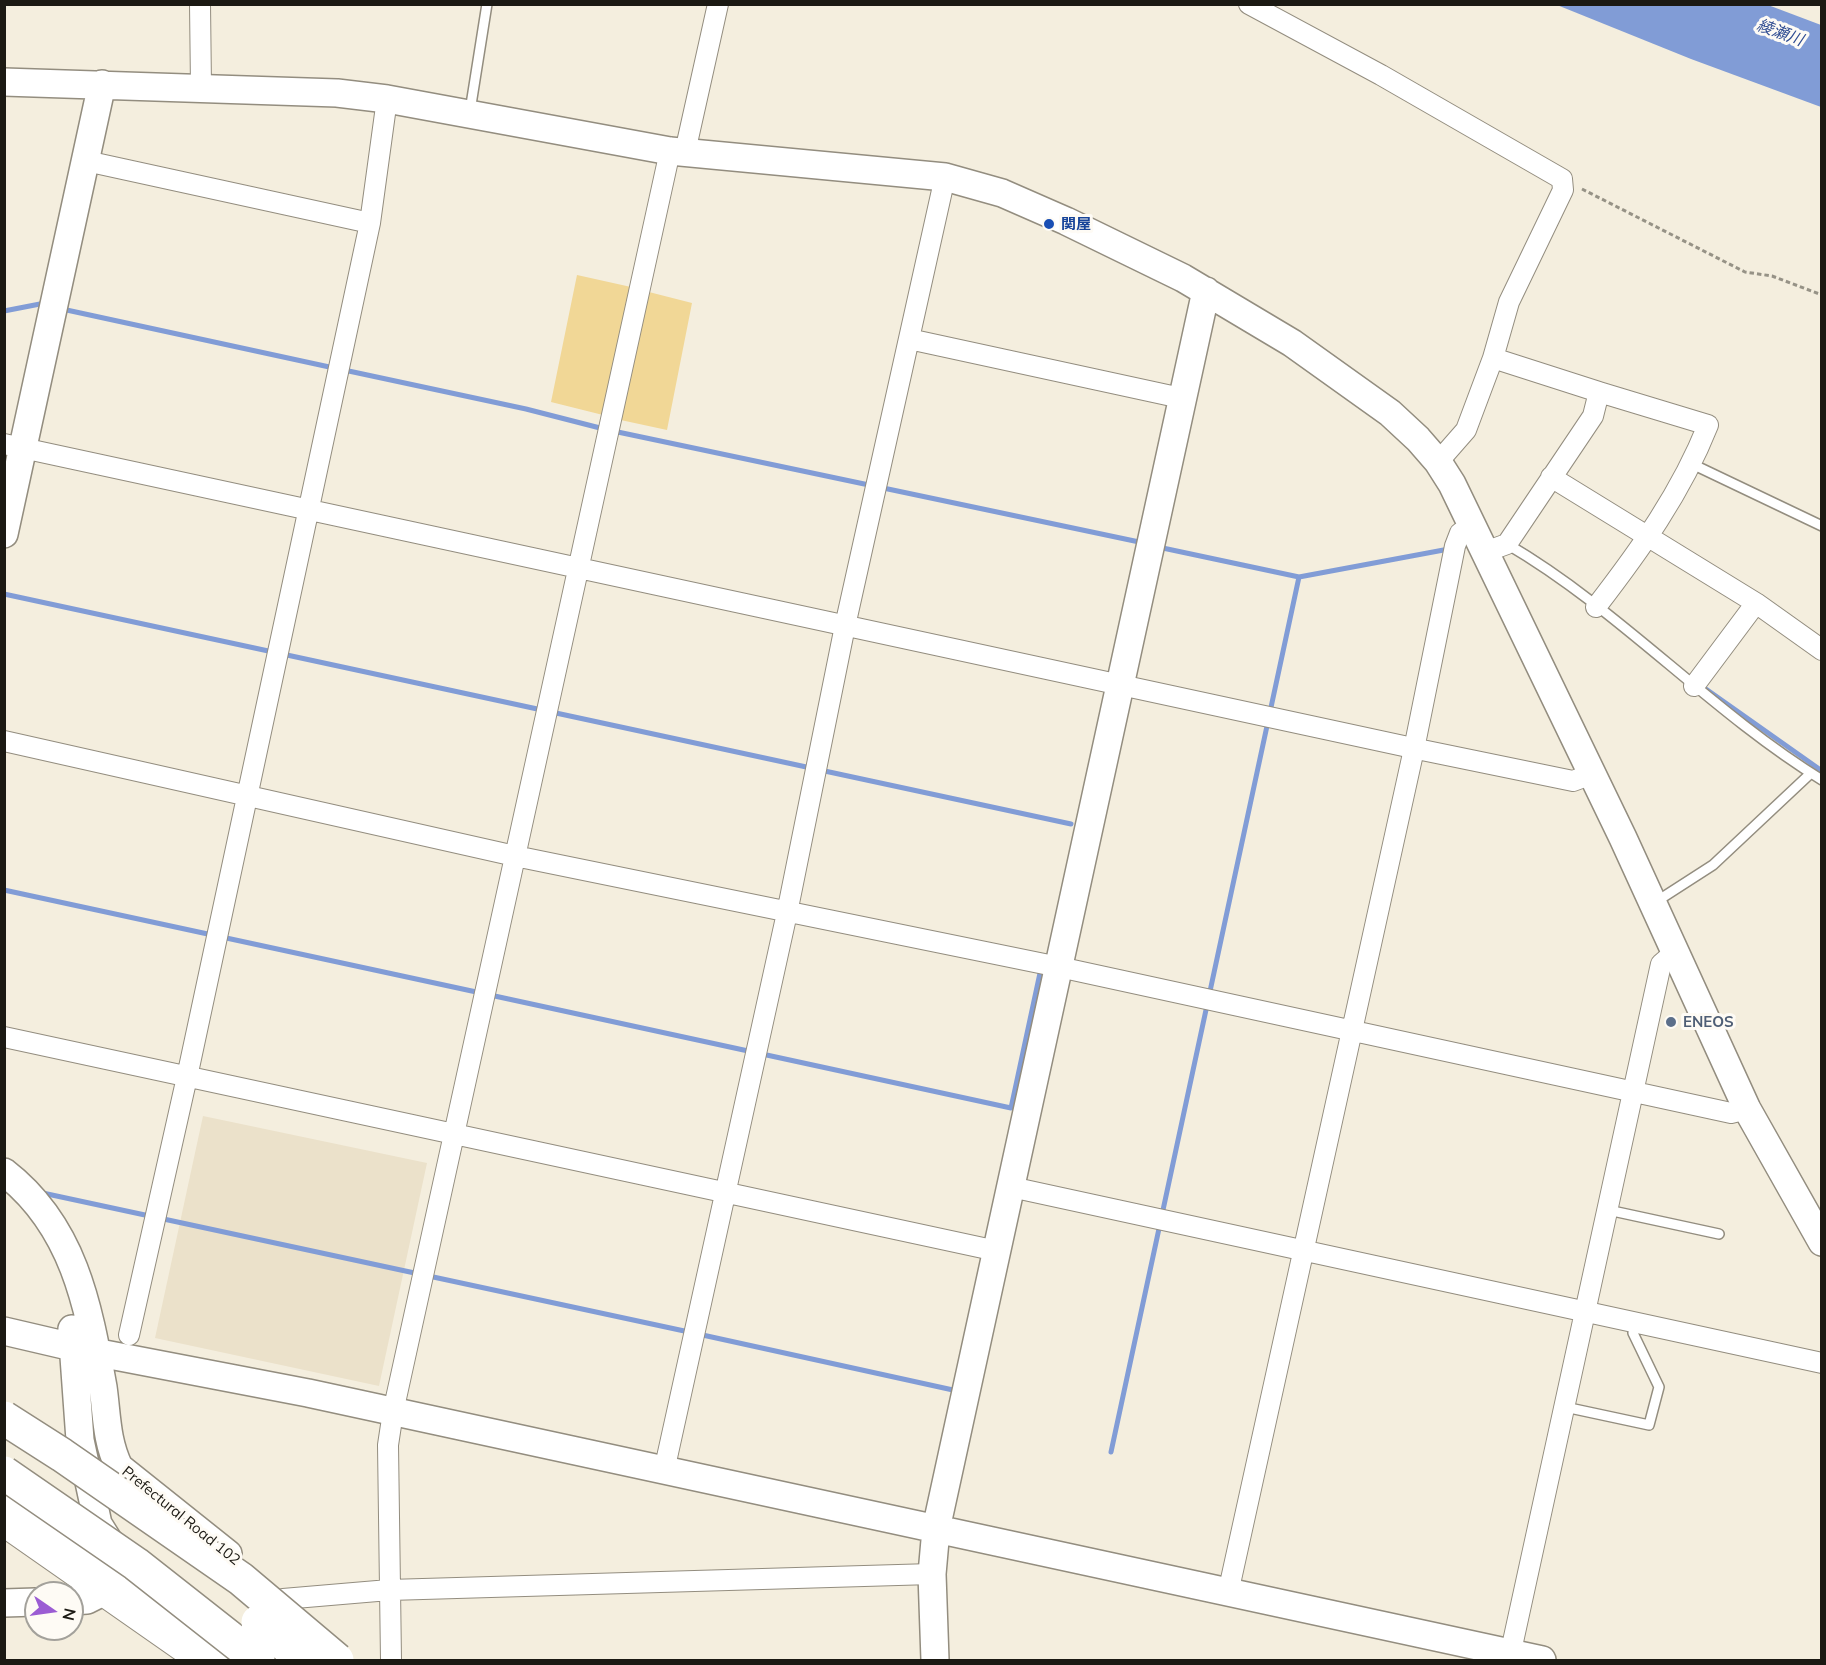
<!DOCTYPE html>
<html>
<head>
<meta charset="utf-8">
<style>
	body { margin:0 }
	#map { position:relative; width:1826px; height:1665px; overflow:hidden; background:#f4eede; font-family:Mulish,sans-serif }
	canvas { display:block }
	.frame { position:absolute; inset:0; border:6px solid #1b1913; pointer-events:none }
	.north { position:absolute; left:24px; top:1581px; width:60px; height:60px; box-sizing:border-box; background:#fefbf5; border:2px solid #a3a19b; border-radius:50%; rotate:103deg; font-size:16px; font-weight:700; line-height:24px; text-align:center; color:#1b1913 }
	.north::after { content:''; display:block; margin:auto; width:21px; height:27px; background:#9b5cd3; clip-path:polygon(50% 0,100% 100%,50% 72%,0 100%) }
</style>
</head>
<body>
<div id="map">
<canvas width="1826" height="1665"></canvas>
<div class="frame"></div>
<div class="north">N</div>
</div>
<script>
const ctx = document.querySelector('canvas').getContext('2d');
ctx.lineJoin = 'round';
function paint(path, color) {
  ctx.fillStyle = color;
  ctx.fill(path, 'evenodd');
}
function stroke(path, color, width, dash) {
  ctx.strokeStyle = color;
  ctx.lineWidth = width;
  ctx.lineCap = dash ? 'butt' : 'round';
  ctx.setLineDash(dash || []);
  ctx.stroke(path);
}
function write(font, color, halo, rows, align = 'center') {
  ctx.font = font + ' Mulish,"Noto Sans JP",sans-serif';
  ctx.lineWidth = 6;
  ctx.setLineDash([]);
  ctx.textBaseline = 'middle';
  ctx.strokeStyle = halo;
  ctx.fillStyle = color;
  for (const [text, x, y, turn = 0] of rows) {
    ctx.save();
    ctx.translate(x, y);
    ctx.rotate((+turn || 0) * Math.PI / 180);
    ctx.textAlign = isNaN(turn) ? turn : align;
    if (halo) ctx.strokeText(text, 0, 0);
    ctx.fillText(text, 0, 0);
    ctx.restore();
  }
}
paint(new Path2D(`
	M203 1116 427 1163 379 1386 155 1338Z`), '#ebe1ca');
paint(new Path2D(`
	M577 275 631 287 603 415 551 402Z
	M645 291 692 303 667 430 616 419Z`), '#f1d796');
paint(new Path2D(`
	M1557 5H1768L1821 25V107L1691 59Z`), '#819cd6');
stroke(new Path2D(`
	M62 309 334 368
	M4 311 40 304 47 306
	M344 370 526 409 604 429
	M613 431 1144 543
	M1512 543 1539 560
	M1158 547 1299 577
	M4 594 811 768
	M1703 687 1822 771
	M820 770 1071 824
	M4 890 481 993
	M490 995 1011 1108 1040 973
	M38 1192 689 1332
	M698 1334 953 1390
	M1111 1452 1299 577 1449 549`), '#819cd6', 5);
const lane = new Path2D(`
	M470 111 487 4
	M1692 464 1822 526
	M1507 544C1620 610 1710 711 1822 780
	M1654 903 1713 865 1811 773
	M1608 1210 1719 1234
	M1565 1407 1649 1425 1659 1387 1633 1333 1635 1323`);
const street = new Path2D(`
	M200 4 201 87
	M1249 4 1381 75 1562 179 1563 190 1509 302 1493 358 1466 430 1438 462
	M685 152 718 4
	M86 161 370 223
	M909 339 1181 398
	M4 444 1422 750 1573 781 1592 774
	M1551 477 1756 603 1822 650
	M1485 552 1507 544 1593 416 1599 392 1493 358
	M1596 607C1640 550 1681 493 1708 425L1599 392
	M1694 686 1756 603
	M4 741 515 856 1059 967 1731 1113 1747 1109
	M4 1037 997 1251
	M1011 1187 1822 1363
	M129 1335 187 1077 370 223 387 99
	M664 1471 787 913 845 626 945 177
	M4 1527 194 1660
	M1228 1593 1414 749 1455 546 1460 533 1473 525
	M283 1599 389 1590 932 1574
	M391 1660 388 1445 393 1412 670 151
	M1509 1660 1661 964 1675 952`);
const secondary = new Path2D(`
	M4 82 337 93 387 99 670 151 945 177 1002 193 1066 221 1183 278 1292 343 1390 413 1418 439 1438 462 1452 484 1623 838 1747 1109 1822 1242
	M4 534 102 84
	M4 1172C74 1226 88 1305 103 1387 107 1415 106 1440 119 1467L228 1554
	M72 1329 80 1440 98 1524 113 1548
	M4 1331 94 1352 308 1393 1542 1660
	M72 1601 87 1600 101 1593
	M4 1603 36 1602
	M935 1660 932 1574 936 1529 1206 291`);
const highway = new Path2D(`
	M4 1501 187 1628 226 1660`);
stroke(lane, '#938d7f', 12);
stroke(street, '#938d7f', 22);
stroke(secondary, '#938d7f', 30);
stroke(highway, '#938d7f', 36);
stroke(new Path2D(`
	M1582 189 1745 272 1772 276 1822 295`), '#969286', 3, [4.5, 3]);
stroke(lane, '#fff', 9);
stroke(street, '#fff', 20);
stroke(secondary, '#fff', 27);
stroke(highway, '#fff', 33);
const highwayBridge = new Path2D(`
	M4 1418 62 1455 241 1579 337 1660
	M4 1473 136 1564 258 1660
	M258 1622 303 1660`);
stroke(highwayBridge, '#938d7f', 36, []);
stroke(highwayBridge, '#fff', 33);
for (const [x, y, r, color] of [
	[1049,224,6,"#1a4fb4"],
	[1671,1022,6,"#5c6f8a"]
]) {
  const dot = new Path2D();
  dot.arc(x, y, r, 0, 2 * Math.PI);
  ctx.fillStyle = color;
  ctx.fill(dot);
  stroke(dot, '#fefbf5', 2);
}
write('bold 15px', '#164399', '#fefbf5', [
	["関屋",1061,224]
], 'left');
write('bold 15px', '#4e5e75', '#fefbf5', [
	["ENEOS",1683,1022]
], 'left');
write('15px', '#1b1913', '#fefbf5', [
	["Prefectural Road 102",181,1516,39]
]);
write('italic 16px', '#2f4c92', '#fefbf5', [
	["綾瀬川",1780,33,20]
]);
</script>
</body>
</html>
